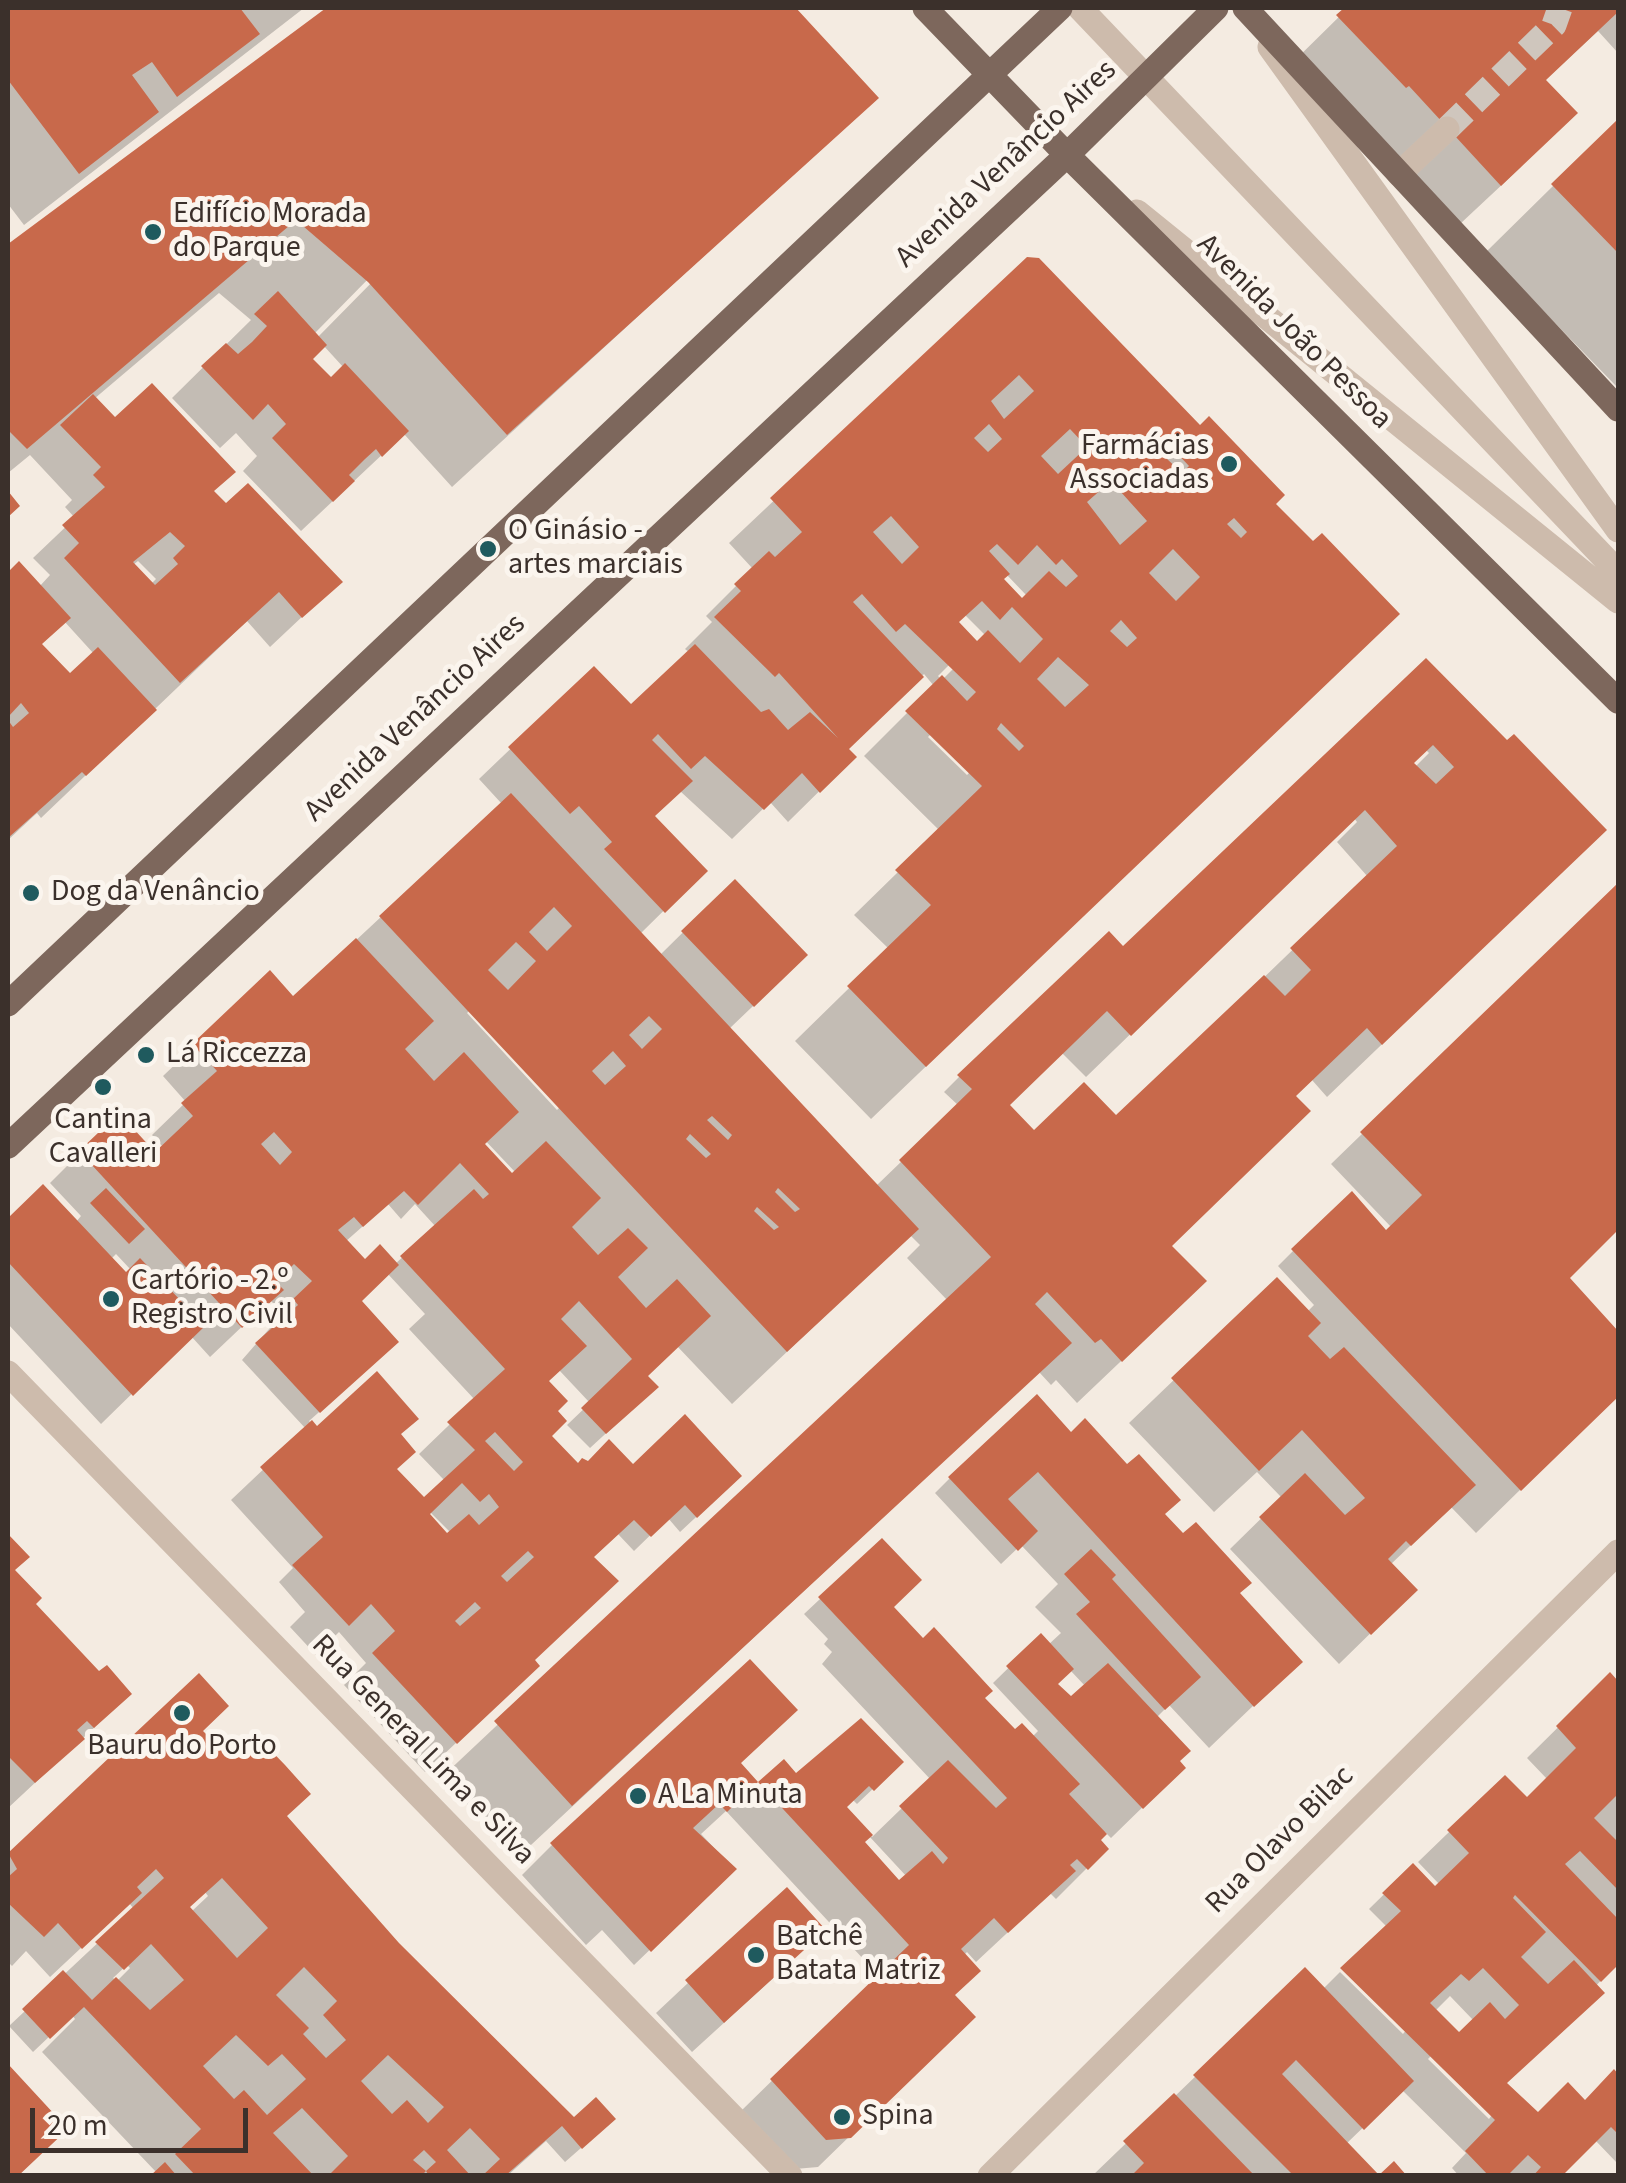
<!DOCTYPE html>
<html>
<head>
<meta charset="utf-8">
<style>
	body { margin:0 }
	#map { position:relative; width:1626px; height:2183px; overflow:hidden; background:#f4ebe1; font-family:"Source Sans 3",sans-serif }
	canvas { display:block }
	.frame { position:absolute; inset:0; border:10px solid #3b302b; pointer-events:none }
	.scale { position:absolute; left:30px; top:2108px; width:218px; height:45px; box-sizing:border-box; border:5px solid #3b302b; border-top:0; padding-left:12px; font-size:30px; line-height:35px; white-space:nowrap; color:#3b302b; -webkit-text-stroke:8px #fbf5ee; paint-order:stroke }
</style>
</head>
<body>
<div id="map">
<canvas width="1626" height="2183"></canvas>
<div class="frame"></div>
<div class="scale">20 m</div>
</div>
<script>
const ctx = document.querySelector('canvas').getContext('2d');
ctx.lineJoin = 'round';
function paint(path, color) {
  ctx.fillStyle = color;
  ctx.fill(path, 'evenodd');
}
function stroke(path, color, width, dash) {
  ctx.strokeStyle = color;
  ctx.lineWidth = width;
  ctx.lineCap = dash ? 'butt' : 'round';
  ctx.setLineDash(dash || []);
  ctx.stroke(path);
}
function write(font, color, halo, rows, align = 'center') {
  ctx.font = font + ' "Source Sans 3",sans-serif';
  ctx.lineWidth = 10;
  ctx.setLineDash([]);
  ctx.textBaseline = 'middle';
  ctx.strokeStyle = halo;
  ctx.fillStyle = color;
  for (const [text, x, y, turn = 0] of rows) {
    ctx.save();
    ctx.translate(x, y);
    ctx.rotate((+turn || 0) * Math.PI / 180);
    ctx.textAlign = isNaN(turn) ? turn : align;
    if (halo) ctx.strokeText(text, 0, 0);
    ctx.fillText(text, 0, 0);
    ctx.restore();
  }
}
paint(new Path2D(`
	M8 8H304L24 225 8 204Z
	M331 8H793L876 98 452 487 404 434 301 531 243 471 257 456 236 433 220 448 172 398 251 320 219 293 94 399 115 421 226 506 339 582 270 647 247 621 41 818 37 813 8 840V575L18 565 39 587 50 575 33 558 75 518 65 507 72 500 30 455 8 473V247ZM375 272 379 275 315 340V333ZM323 345 344 368 331 380 309 359ZM138 561 156 579 151 584 133 565ZM64 621 94 654 70 676 40 645Z
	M1348 8H1618V53L1598 31 1544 81 1521 167 1445 238 1284 71Z
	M1618 122V388L1486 252Z
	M1030 259 1273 504 1343 667 871 1119 795 1041 889 949 854 915 940 831 864 756 934 686 924 674 846 750 854 757 788 822 770 802 732 839 680 791 652 818 704 871 640 934 660 955 734 882 775 985 729 1029 876 1186 959 1106 944 1092 959 1077 1109 935 1104 968 1426 662 1550 883 1327 1097 1312 1080 1294 1097 1169 1247 1160 1324 1077 1403 1056 1380 1051 1385 1039 1372 517 1858 442 1777 948 1301 907 1258 920 1245 910 1235 732 1404 677 1346 646 1377 640 1402 590 1448 567 1425 590 1403 559 1370 547 1382 554 1411 548 1436 577 1466 633 1467 724 1491 680 1532 668 1518 634 1551 618 1534 592 1558 532 1661 506 1696 425 1772 344 1685 366 1663 339 1632 316 1655 290 1627 305 1612 279 1582 293 1568 231 1500 306 1429 242 1360 283 1313 270 1300 210 1357 191 1336 101 1424 8 1324V1221L43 1187 76 1222 81 1216 50 1183 81 1152 154 1155 163 1147 152 1135 186 1102 163 1076 270 974 293 999 502 804 479 779 594 669 630 708 690 653 685 649 712 622 706 616 753 569 729 543ZM1006 574 1027 596 1022 601 1001 579ZM965 615 986 636 942 680 938 676 973 641 956 623ZM932 733 971 771 967 775 928 737ZM1425 749 1429 753 1415 767 1411 763ZM1354 818 1357 822 1337 842 1368 877 1081 1154 1031 1130 1007 1105 1061 1052 1086 1077ZM470 1010 561 1106 557 1110 467 1013ZM481 1136 516 1173 511 1177 478 1139ZM388 1204 401 1219 415 1204 436 1227 395 1264 365 1262 345 1242ZM116 1254 131 1270 126 1275 111 1259ZM387 1273 425 1314 409 1329 475 1400 419 1454 445 1481 424 1500 395 1470 399 1436 317 1429 309 1421 381 1357 322 1338ZM425 1507 451 1533 447 1537 422 1510Z
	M1618 886V1227L1567 1278 1618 1334V1394L1476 1533 1451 1507 1390 1565 1384 1620 1339 1664 1230 1549 1282 1498 1257 1472 1214 1512 1129 1423 1277 1281 1307 1312 1314 1305 1278 1266 1293 1251 1359 1254 1392 1228 1331 1164Z
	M1070 1435 1163 1515 1300 1661 1209 1748 1169 1705 1156 1718 1152 1798 1111 1838 1105 1832 1098 1840 1106 1849 1056 1899 1050 1893 976 1962 967 1952 964 1955 953 1996 972 2017 818 2167 795 2169 741 2111 879 1976 726 1811 701 1834 734 1869 634 1965 602 1930 586 1945 522 1875 552 1845 738 1764 758 1786 783 1763 795 1777 901 1762 857 1804 852 1799 844 1807 872 1837 931 1780 822 1664 832 1652 824 1644 828 1639 804 1614 881 1542 890 1607 1015 1733 1032 1737 1038 1731 993 1683 1040 1637 1048 1645 1061 1633 1035 1607 1058 1584 1021 1545 1001 1564 935 1493 950 1478ZM1070 1670 1086 1687 1056 1714 1055 1685ZM869 1836 907 1877 899 1884 862 1843Z
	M8 1537 26 1557 12 1571 98 1724 8 1808Z
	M1610 1676 1618 1685V1962L1505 2084 1538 2115 1585 2103 1614 2073 1618 2077V2164L1595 2140 1559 2176H1459L1452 2168 1466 2153 1402 2090 1346 2144 1376 2176H1092L1305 1971 1323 1989 1340 1972 1403 2034 1406 2030 1388 1928 1369 1909 1413 1866 1402 1916 1440 1885 1418 1862 1505 1778 1527 1800 1547 1779 1527 1758ZM1450 1996 1474 2021 1459 2035 1435 2011ZM1432 2055 1492 2115 1489 2119 1428 2059Z
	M199 1677V1732L478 2028 573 2120 597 2134 565 2162 546 2141 507 2176H154L157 2173 42 2052 75 2019 72 2015 33 2052 9 2026 134 1909 129 1903 50 1977 26 1951 12 1966 8 1962V1856ZM205 1892 208 1896 191 1912 188 1908ZM127 1965 130 1968 117 1981 113 1978Z
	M787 1890 793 1960 692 2052 656 2013Z
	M8 2068 64 2129 18 2176H8Z`), '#0003');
paint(new Path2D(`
	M8 8H240L260 34 177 97 152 62 132 75 159 112 79 174 8 80Z
	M326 8H796L879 98 507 435 368 282 296 220 27 449 8 430V244Z
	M1344 8H1618V12L1546 80 1578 113 1501 186 1409 86 1406 88 1336 15Z
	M1618 119V253L1551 184Z
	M1027 257 1039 258 1200 425 1209 416 1285 495 1276 504 1313 541 1322 533 1400 614 926 1067 847 986 931 905 895 870 982 786 905 711 942 675 967 701 976 692 905 624 896 632 862 594 853 602 924 677 849 749 857 757 820 793 802 773 764 810 705 756 691 769 658 734 652 740 693 781 655 816 708 871 665 913 604 849 612 842 579 806 570 814 508 747 594 666 631 704 695 644 761 712 769 709 788 730 810 712 838 738 779 673 775 677 714 617 741 591 734 584 769 551 775 557 802 532 770 498ZM1019 375 1034 391 1004 419 991 401ZM989 424 1002 439 988 452 974 438ZM1070 429 1087 447 1058 474 1041 456ZM1174 450 1189 466 1182 473 1166 458ZM1111 481 1147 521 1120 545 1087 502ZM891 516 919 547 902 564 873 532ZM1234 518 1247 532 1241 538 1227 524ZM997 544 1018 565 1037 545 1056 565 1062 559 1078 576 1066 587 1049 571 1022 598 1004 579 1010 574 989 551ZM1173 549 1200 577 1176 601 1149 573ZM982 601 1000 620 1012 607 1043 639 1020 663 988 630 977 641 959 622ZM1121 620 1137 638 1127 647 1110 631ZM1058 657 1089 685 1065 707 1037 679ZM1001 723 1024 746 1019 751 997 729Z
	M278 291 327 345 313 359 331 377 345 363 409 431 382 457 376 449 365 459 349 475 355 481 333 502 272 438 286 424 268 404 253 420 201 366 226 343 238 354 252 342 267 326 254 314Z
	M152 383 236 472 214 491 226 503 248 483 343 582 302 618 279 592 180 683 64 558 79 543 62 525 105 487 93 475 101 467 60 425 93 394 115 417ZM170 532 185 546 173 558 178 564 155 585 133 562Z
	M8 491 20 506 8 517Z
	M19 561 71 618 42 644 70 673 98 647 157 710 86 776 82 772 8 838V720L13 727 29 713 21 703 8 717V572Z
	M1426 658 1507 740 1514 734 1607 830 1382 1045 1367 1028 1296 1096 1311 1111 1172 1246 1207 1281 1122 1362 1101 1339 1095 1343 1047 1292 1035 1304 1072 1343 572 1806 494 1721 991 1257 899 1160 972 1089 957 1075 1109 931 1123 946ZM1433 745 1454 767 1436 784 1414 763ZM1365 810 1397 846 1290 948 1311 970 1285 996 1264 975 1116 1115 1084 1082 1034 1130 1010 1105 1107 1011 1131 1036Z
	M511 793 919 1229 787 1352 379 916ZM554 907 572 926 547 951 529 932ZM516 942 536 961 508 990 488 970ZM649 1016 662 1029 642 1049 629 1035ZM613 1051 626 1066 605 1085 592 1071ZM712 1116 732 1135 728 1140 707 1120ZM690 1134 711 1154 706 1158 686 1139ZM778 1188 800 1209 795 1212 775 1192ZM757 1207 779 1227 774 1230 754 1211Z
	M735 879 808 955 754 1007 681 931Z
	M1618 883V1230L1570 1278 1618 1331V1397L1521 1491 1291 1249 1352 1191 1386 1230 1422 1195 1360 1132Z
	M356 938 434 1021 405 1049 434 1081 464 1052 519 1112 485 1144 512 1173 546 1141 601 1198 572 1227 598 1255 628 1228 648 1248 618 1277 646 1308 677 1279 711 1316 648 1376 659 1387 606 1434 581 1408 632 1359 579 1301 561 1319 587 1346 549 1381 568 1401 558 1411 567 1421 552 1436 578 1463 582 1458 588 1461 609 1439 633 1464 685 1414 742 1476 697 1518 685 1505 651 1537 634 1520 594 1557 619 1581 535 1660 540 1666 457 1744 372 1653 395 1631 371 1604 349 1626 292 1565 323 1537 260 1467 312 1420 317 1426 377 1371 419 1419 401 1434 416 1452 397 1469 424 1497 475 1450 447 1422 505 1369 400 1256 474 1189 483 1199 489 1194 460 1163 418 1205 404 1191 363 1227 354 1217 338 1230 365 1259 380 1244 399 1265 362 1301 399 1342 320 1413 255 1343 298 1305 293 1299 312 1281 294 1264 276 1282 284 1290 242 1328 79 1151 119 1113 155 1152 193 1116 181 1103 217 1071 192 1044 270 970 293 996ZM274 1132 292 1152 280 1165 261 1144ZM495 1432 523 1462 514 1471 485 1441ZM462 1483 480 1502 489 1494 499 1507 479 1525 469 1514 447 1533 430 1514ZM528 1551 534 1557 507 1582 501 1576ZM475 1602 481 1608 460 1626 455 1621Z
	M43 1184 126 1272 140 1258 205 1326 133 1396 8 1262V1218Z
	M106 1188 145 1229 129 1244 90 1203Z
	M1277 1277 1321 1323 1308 1336 1330 1359 1344 1347 1476 1485 1411 1546 1406 1541 1388 1559 1418 1590 1371 1635 1259 1517 1305 1473 1345 1515 1365 1498 1302 1430 1259 1471 1171 1378Z
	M1037 1394 1071 1432 1085 1418 1127 1464 1139 1454 1181 1500 1165 1514 1183 1533 1196 1522 1252 1583 1240 1593 1303 1662 1254 1707 1038 1472 1008 1499 1038 1531 1018 1551 948 1477Z
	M8 1534 30 1557 15 1570 42 1598 36 1604 99 1671 107 1665 132 1694 94 1728 87 1721 77 1730 85 1739 35 1783 8 1756Z
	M882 1538 922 1580 894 1607 923 1638 934 1627 993 1691 985 1698 1015 1729 1022 1723 1080 1784 1069 1794 1107 1834 1101 1840 1109 1849 1088 1870 1077 1859 1070 1865 1076 1871 1008 1933 994 1918 961 1949 981 1971 955 1995 976 2017 851 2138 826 2140 770 2079 909 1945 758 1782 784 1759 796 1773 861 1718 904 1762 874 1791 869 1786 847 1807 873 1835 865 1842 899 1880 932 1851 943 1864 948 1858 899 1806 948 1760 996 1808 1007 1798 818 1597Z
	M1091 1549 1116 1575 1112 1579 1201 1677 1165 1710 1076 1614 1090 1602 1064 1574Z
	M1041 1633 1074 1669 1058 1684 1071 1696 1108 1663 1191 1751 1180 1761 1186 1768 1143 1809 1006 1666Z
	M750 1659 798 1710 741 1763 758 1782 727 1812 719 1804 693 1828 737 1869 651 1952 550 1843Z
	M1610 1672 1618 1681V1794L1594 1818 1618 1842V1890L1580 1851 1565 1864 1618 1919V1965L1601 1982 1515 1895 1513 1898 1546 1932 1521 1957 1548 1984 1574 1960 1605 1993 1507 2083 1538 2112 1568 2082 1585 2100 1614 2069 1618 2074V2134L1611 2127 1562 2176H1533L1541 2167 1528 2155 1507 2176H1489L1465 2151 1495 2120 1340 1968 1401 1911 1382 1893 1413 1863 1435 1886 1469 1853 1447 1830 1505 1775 1527 1797 1576 1748 1556 1726ZM1483 1968 1519 2005 1505 2019 1490 2002 1459 2032 1430 2003 1461 1974 1469 1981Z
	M199 1673 229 1706 203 1731 231 1759 256 1735 285 1765 311 1794 287 1816 399 1943 574 2117 596 2097 616 2119 582 2149 562 2126 505 2176H482L500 2159 470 2128 447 2150 471 2176H429L426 2171 436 2162 424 2150 413 2160 426 2171 421 2176H328L348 2156 302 2108 273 2133 314 2176H196L175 2154 201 2129 84 2007 50 2039 22 2009 63 1970 92 2000 116 1977 150 2010 184 1980 151 1944 124 1970 95 1942 164 1878 156 1869 137 1887 142 1893 82 1949 58 1923 44 1937 8 1903V1877L17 1869 8 1853ZM222 1878 268 1928 237 1958 190 1907ZM304 1967 337 2001 323 2015 346 2040 326 2058 303 2034 309 2028 276 1995ZM236 2035 268 2066 282 2054 306 2079 267 2115 244 2090 234 2099 203 2066ZM388 2055 444 2107 428 2123 407 2100 392 2114 361 2081Z
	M787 1887 826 1930 724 2023 685 1980Z
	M1305 1967 1414 2081 1364 2130 1296 2060 1282 2074 1379 2175 1394 2161 1407 2176H1294L1193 2075Z
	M8 2064 68 2129 18 2176H8Z
	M1174 2093 1255 2176H1131L1144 2163 1123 2141Z
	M165 2162 177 2176H150Z`), '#c8694b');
stroke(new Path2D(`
	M1447 129 1554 25 1560 8`), '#cfc6bd', 25, [25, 12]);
stroke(new Path2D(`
	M1080 8 1618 572
	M1270 47 1618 530
	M1399 174 1447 129
	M1137 212 1618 601
	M8 1373 790 2176
	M990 2176 1618 1552`), '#cdbbac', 25);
stroke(new Path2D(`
	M925 8 1067 155 1618 701
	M1245 8 1618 409
	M8 1004 1060 8
	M8 1146 1067 155 1216 8`), '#7d675c', 25);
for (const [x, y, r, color] of [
	[153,232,10,"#1f5a5e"],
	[1229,464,10,"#1f5a5e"],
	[488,549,10,"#1f5a5e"],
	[31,893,10,"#1f5a5e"],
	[146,1055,10,"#1f5a5e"],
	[103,1087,10,"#1f5a5e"],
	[111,1299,10,"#1f5a5e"],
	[182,1713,10,"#1f5a5e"],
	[638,1796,10,"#1f5a5e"],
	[756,1955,10,"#1f5a5e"],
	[842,2117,10,"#1f5a5e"]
]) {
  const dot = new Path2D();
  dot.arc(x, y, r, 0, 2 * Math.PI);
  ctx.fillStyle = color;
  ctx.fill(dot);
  stroke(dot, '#fbf5ee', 4);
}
write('30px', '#3b302b', '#fbf5ee', [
	["Avenida Venâncio Aires",1007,165,-43],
	["Avenida João Pessoa",1293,333,45],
	["Avenida Venâncio Aires",416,719,-43],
	["Rua General Lima e Silva",422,1751,46],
	["Rua Olavo Bilac",1281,1841,-45]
]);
write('30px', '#3b302b', '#fbf5ee', [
	["Edifício Morada",173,215],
	["do Parque",173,249],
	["Farmácias",1209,447,"right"],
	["Associadas",1209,481,"right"],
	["O Ginásio -",508,532],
	["artes marciais",508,566],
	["Dog da Venâncio",51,893],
	["Lá Riccezza",166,1055],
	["Cantina",103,1121,"center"],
	["Cavalleri",103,1155,"center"],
	["Cartório - 2.º",131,1282],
	["Registro Civil",131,1316],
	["Bauru do Porto",182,1747,"center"],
	["A La Minuta",658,1796],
	["Batchê",776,1938],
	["Batata Matriz",776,1972],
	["Spina",862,2117]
], 'left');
</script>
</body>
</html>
